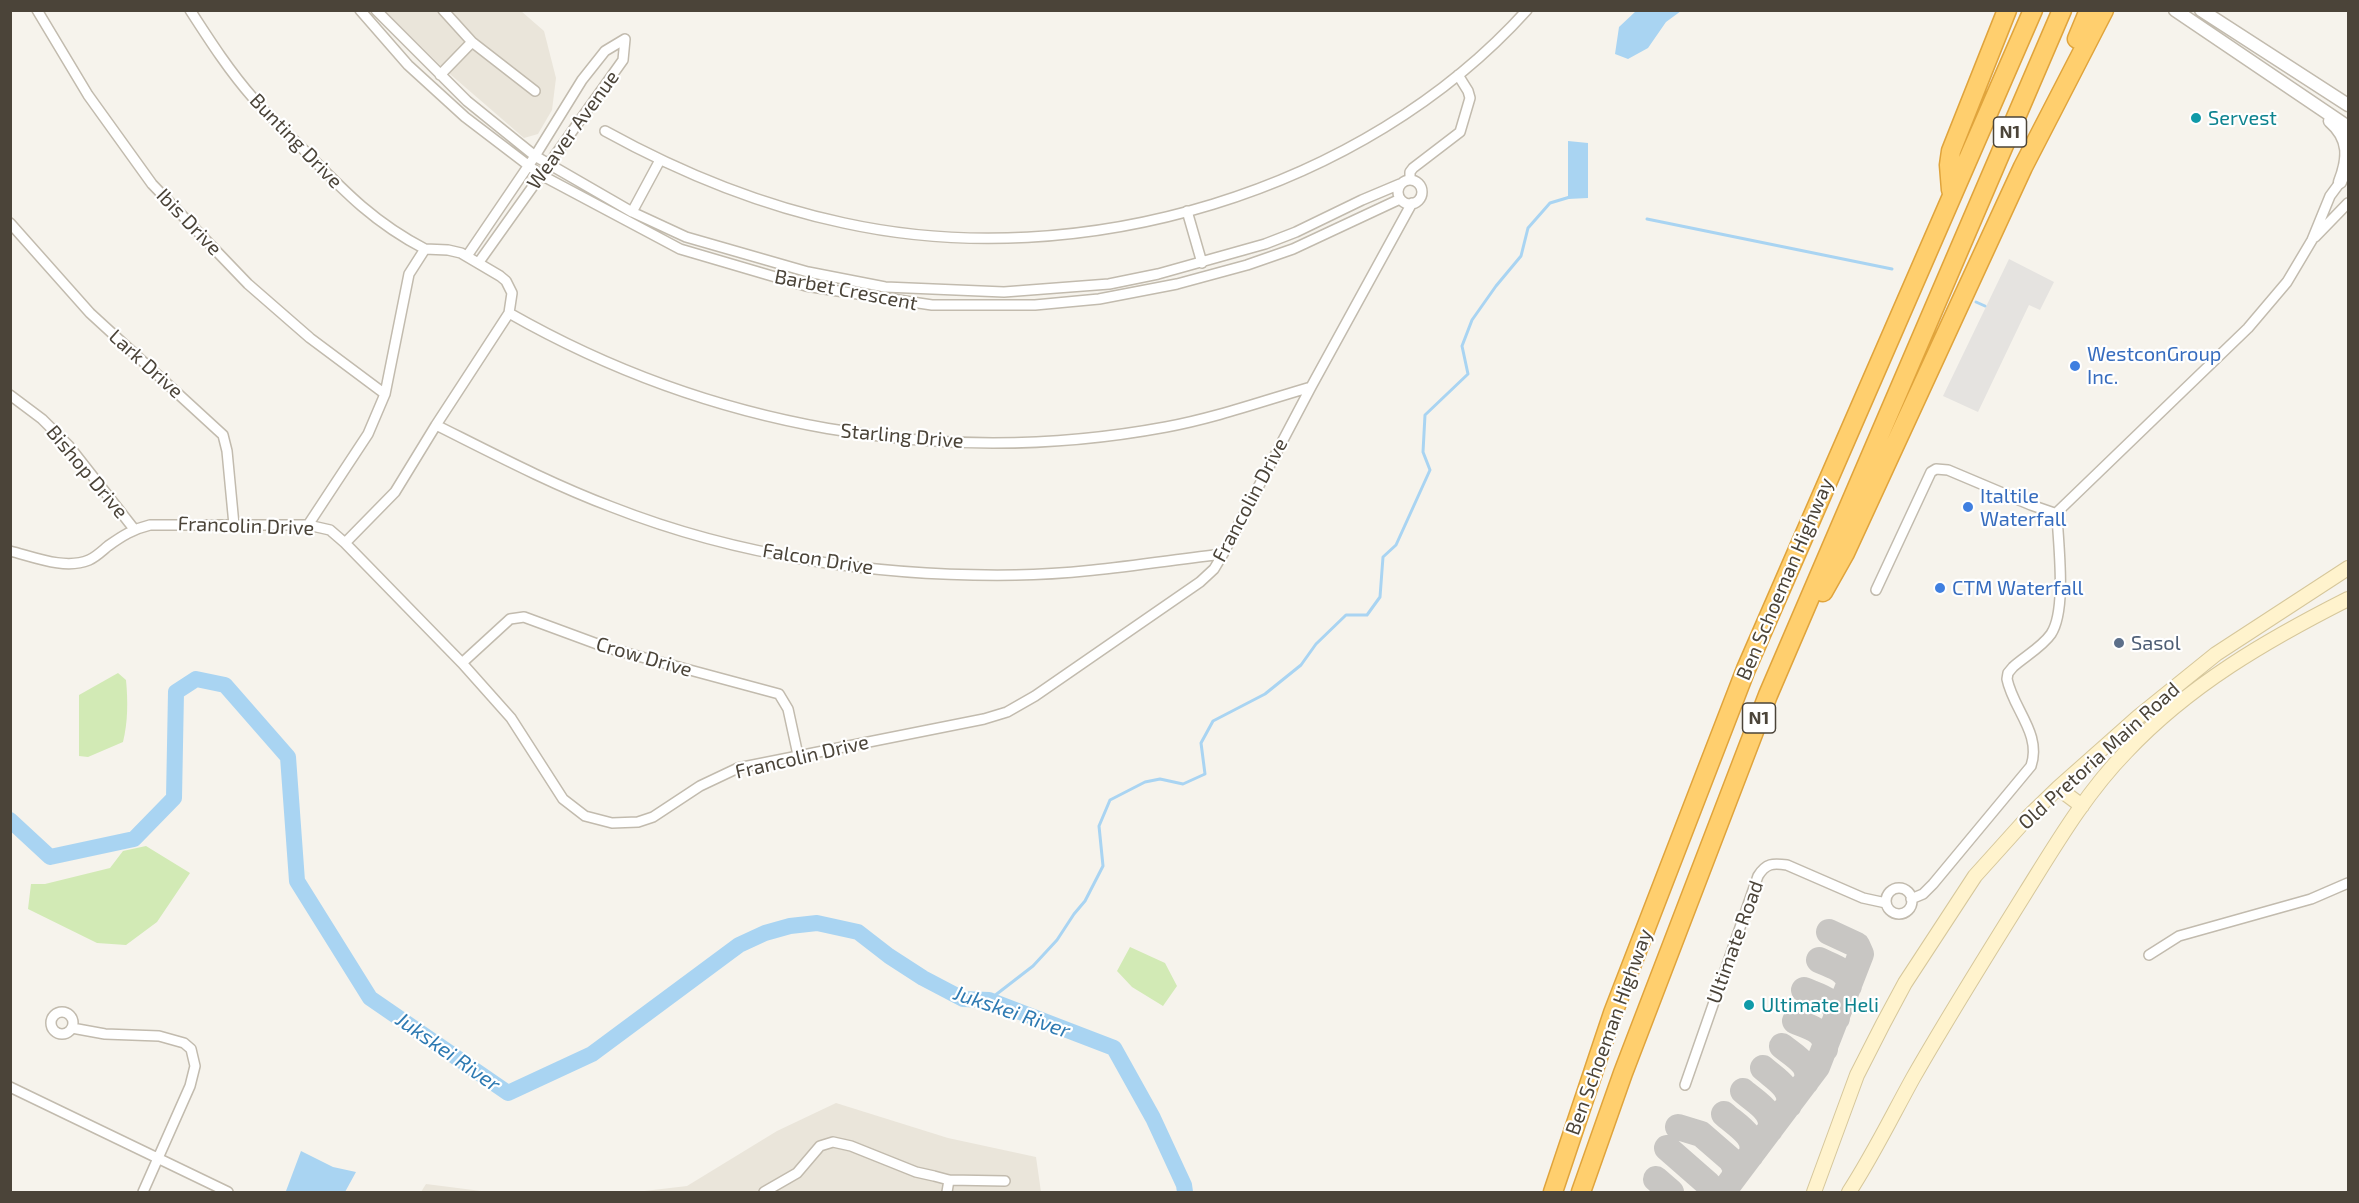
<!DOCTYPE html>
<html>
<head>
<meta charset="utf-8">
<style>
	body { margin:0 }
	#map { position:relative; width:2359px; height:1203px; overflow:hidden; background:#f6f3ec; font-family:"Exo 2",sans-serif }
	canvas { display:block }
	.frame { position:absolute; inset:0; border:12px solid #4b4439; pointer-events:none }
</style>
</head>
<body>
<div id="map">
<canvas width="2359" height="1203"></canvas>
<div class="frame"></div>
</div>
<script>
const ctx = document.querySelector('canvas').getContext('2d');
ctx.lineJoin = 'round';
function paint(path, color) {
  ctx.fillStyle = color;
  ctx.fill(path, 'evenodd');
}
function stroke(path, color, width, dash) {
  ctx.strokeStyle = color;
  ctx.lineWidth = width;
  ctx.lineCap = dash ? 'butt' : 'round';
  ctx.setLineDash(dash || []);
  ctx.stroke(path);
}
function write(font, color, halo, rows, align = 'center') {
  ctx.font = font + ' "Exo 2",sans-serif';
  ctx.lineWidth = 4.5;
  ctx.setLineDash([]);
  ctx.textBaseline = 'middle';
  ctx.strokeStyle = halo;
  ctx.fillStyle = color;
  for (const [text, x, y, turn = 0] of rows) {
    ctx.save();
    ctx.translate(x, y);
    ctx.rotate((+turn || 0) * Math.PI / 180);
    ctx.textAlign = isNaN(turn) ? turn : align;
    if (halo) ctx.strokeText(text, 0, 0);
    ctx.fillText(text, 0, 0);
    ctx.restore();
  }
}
paint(new Path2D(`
	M385 11H521L544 31 556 78 552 110 538 134 524 138 443 68Z
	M836 1103 948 1138 1036 1157 1041 1192H636L687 1186 777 1131Z
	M426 1184 489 1192H421Z`), '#eae5da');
paint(new Path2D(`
	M118 673 126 680C128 701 128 722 123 742L88 757 79 756V695Z
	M146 846 190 873 157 922 126 945 97 943 28 909 31 884H45L110 868 123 851Z
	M1130 947 1165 963 1177 986 1163 1006 1132 987 1117 971Z`), '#d2eab5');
paint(new Path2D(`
	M2009 259 2054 282 2040 310 2029 305 1978 412 1943 396Z`), '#e5e3e0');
paint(new Path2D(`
	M1636 11H1681L1666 22 1648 48 1628 59 1615 54 1619 27Z
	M1568 141 1588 143V198L1568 199Z
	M301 1151 333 1167 356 1172 345 1192 286 1191Z`), '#a9d4f2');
stroke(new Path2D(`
	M1647 219 1892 269
	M1976 302 1985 306
	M989 1000 1033 966 1057 940 1074 914 1085 901 1103 866 1099 826 1110 800 1145 782 1160 779 1183 784 1205 774 1201 743 1213 721 1265 694 1301 665 1316 644 1346 615H1367L1380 597 1383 557 1396 545 1430 470 1423 452 1425 415 1468 374 1462 346 1472 320 1496 286 1521 256 1528 228 1550 203 1570 197`), '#a9d4f2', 3);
stroke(new Path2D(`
	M10 820 50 857 134 839 174 798 176 692 196 679 225 685 288 757 297 881 370 998 508 1093 592 1054 739 945 765 933 790 926 817 923 858 932 889 956 923 978 963 999 989 1000 1114 1048 1153 1118 1184 1185 1185 1192`), '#a9d4f2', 16);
stroke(new Path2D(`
	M1819 960C1831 966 1850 970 1849 986
	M1804 990C1818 996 1838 1000 1837 1018
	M1795 1021C1809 1027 1828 1031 1825 1049
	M1782 1046C1794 1056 1813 1065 1806 1082
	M1763 1068C1774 1078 1793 1088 1789 1105
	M1743 1091C1755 1102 1776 1112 1770 1130
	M1724 1114C1736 1125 1759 1137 1751 1155
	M1678 1127 1701 1134 1731 1160 1736 1169 1734 1177
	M1667 1148 1707 1183 1715 1192
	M1656 1179 1671 1192
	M1723 1192 1817 1067 1861 954 1857 945 1829 932`), '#c8c6c3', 26);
const minor = new Path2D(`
	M37 10 88 95 152 184 248 284 310 338 385 394
	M190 10C210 41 230 72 254 99 269 116 286 132 302 148 343 190 373 222 425 249
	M360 10 408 65 465 117 541 175 680 249 806 286 831 290 932 305H1035L1099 299 1177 284 1247 265 1293 249 1400 199
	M376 10 467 101 535 156 632 212 686 237 808 272 885 287 1004 292 1109 284 1158 274 1265 244 1296 232 1362 200 1400 184
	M472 42 535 91
	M440 75 472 42 443 10
	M605 131C681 173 759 205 844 223 1081 275 1363 192 1527 10
	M1410 180V172L1413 168 1460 132 1470 98 1468 91 1458 75
	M1398 192a12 12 0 1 1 24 0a12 12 0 1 1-24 0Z
	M1187 211 1202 263
	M632 212 660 160
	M10 223 90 313 223 435 227 451 234 525
	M2315 237 2348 203
	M467 256 535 156 582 80 605 51 625 39 623 60 479 262
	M509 313C709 427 940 469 1166 427 1215 418 1263 401 1311 387
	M10 395 42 419 69 446 134 529
	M436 425C494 454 551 484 612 507 739 557 880 577 1016 575 1085 574 1154 562 1223 554
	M2049 520 2248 328 2287 282 2312 240 2330 196 2344 177
	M308 525 368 434 385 394 409 274 425 249 448 250 461 253 500 276 506 281 512 293 509 313 436 425 395 492 345 543
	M10 551C34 557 65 570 89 560 96 557 102 551 108 546 122 536 133 529 150 525H308L330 530 345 543 462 663 511 718 563 799 585 816 612 823 638 822 653 817 700 786 738 768 984 719 1007 712 1035 696 1200 582 1214 569 1223 554 1311 387 1412 203
	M1876 590 1931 472 1936 469 1948 470 2031 505 2057 514
	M462 663 510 619 524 617 608 648 779 694 788 709 798 755
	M1886 901a13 13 0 1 1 26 0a13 13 0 1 1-26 0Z
	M1911 899 1923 894 1933 884 2031 766C2042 734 2013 709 2007 679L2008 673 2013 667C2024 657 2042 647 2051 634 2067 610 2058 543 2057 514
	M2149 955 2179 936 2311 899 2348 883
	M51 1023a11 11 0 1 1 22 0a11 11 0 1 1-22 0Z
	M72 1028 105 1034 159 1036 184 1043 191 1049 195 1066 190 1086 143 1192
	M1685 1085 1758 876C1766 863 1773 863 1787 865L1863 898 1886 903
	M10 1087 228 1192
	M764 1192 797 1173 820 1146 833 1142 851 1146 916 1172 934 1176 949 1180 1005 1181
	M947 1192 949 1180`);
const tertiary = new Path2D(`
	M2175 10 2348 127
	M2201 10 2348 105
	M2330 121C2351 139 2349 159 2340 182`);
const secondary = new Path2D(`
	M2058 788 2082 806
	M1814 1192 1857 1075 1883 1024 1905 983 1975 876 2029 816 2058 788 2138 717 2216 654 2348 568
	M1849 1192C1873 1155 1892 1116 1913 1078 1949 1015 1988 953 2026 892 2056 844 2086 793 2126 752 2189 685 2267 640 2348 599`);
const motorway = new Path2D(`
	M2077 39 2089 10
	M1951 190 1949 165 1951 151 2007 10
	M1823 592 1845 553 2023 167 2104 10
	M1553 1192 1613 1013 1746 669 2033 10
	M1581 1192 1623 1073 1768 695 2062 10`);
stroke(minor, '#c2bbae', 12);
stroke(tertiary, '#c2bbae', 15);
stroke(secondary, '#d6c79b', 16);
stroke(motorway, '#e0a43c', 21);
stroke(minor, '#fff', 9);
stroke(tertiary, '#fff', 12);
stroke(secondary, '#fff3cd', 14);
stroke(motorway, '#ffcf6e', 18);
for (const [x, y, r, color] of [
	[2196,118,6,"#0f9aa8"],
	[2075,366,6,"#3f7fe0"],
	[1968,507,6,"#3f7fe0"],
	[1940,588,6,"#3f7fe0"],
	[2119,643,6,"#5c6f8a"],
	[1749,1005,6,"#0f9aa8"]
]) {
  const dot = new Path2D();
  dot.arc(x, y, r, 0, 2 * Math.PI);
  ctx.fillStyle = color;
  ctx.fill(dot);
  stroke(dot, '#fff', 2);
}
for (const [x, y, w] of [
	[2010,132,33],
	[1759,718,33]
]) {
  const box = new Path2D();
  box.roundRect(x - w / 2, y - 15, w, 30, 4.5);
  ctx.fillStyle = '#fff';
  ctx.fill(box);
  stroke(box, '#4b4439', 1.5);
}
write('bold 18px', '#4b4439', null, [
	["N1",2010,132],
	["N1",1759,718]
]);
write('20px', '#0d838f', '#fff', [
	["Servest",2208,118],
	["Ultimate Heli",1761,1005]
], 'left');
write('20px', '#4b4439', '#fff', [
	["Weaver Avenue",573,130,-54],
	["Bunting Drive",296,141,46],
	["Ibis Drive",189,222,46],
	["Barbet Crescent",846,290,11],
	["Lark Drive",146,364,42],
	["Starling Drive",902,436,5],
	["Bishop Drive",87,472,50],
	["Francolin Drive",1250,500,-62],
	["Francolin Drive",246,526,2],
	["Falcon Drive",818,559,9],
	["Ben Schoeman Highway",1785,579,-67],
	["Crow Drive",644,657,16],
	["Old Pretoria Main Road",2099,756,-42],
	["Francolin Drive",802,757,-13],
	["Ultimate Road",1735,942,-70],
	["Ben Schoeman Highway",1609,1032,-70]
]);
write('20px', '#366cbe', '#fff', [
	["WestconGroup",2087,354],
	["Inc.",2087,377],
	["Italtile",1980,496],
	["Waterfall",1980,519],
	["CTM Waterfall",1952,588]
], 'left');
write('20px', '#4e5e75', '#fff', [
	["Sasol",2131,643]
], 'left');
write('italic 21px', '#2e7ab2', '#fff', [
	["Jukskei River",1012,1012,19],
	["Jukskei River",448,1052,35]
]);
</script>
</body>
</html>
